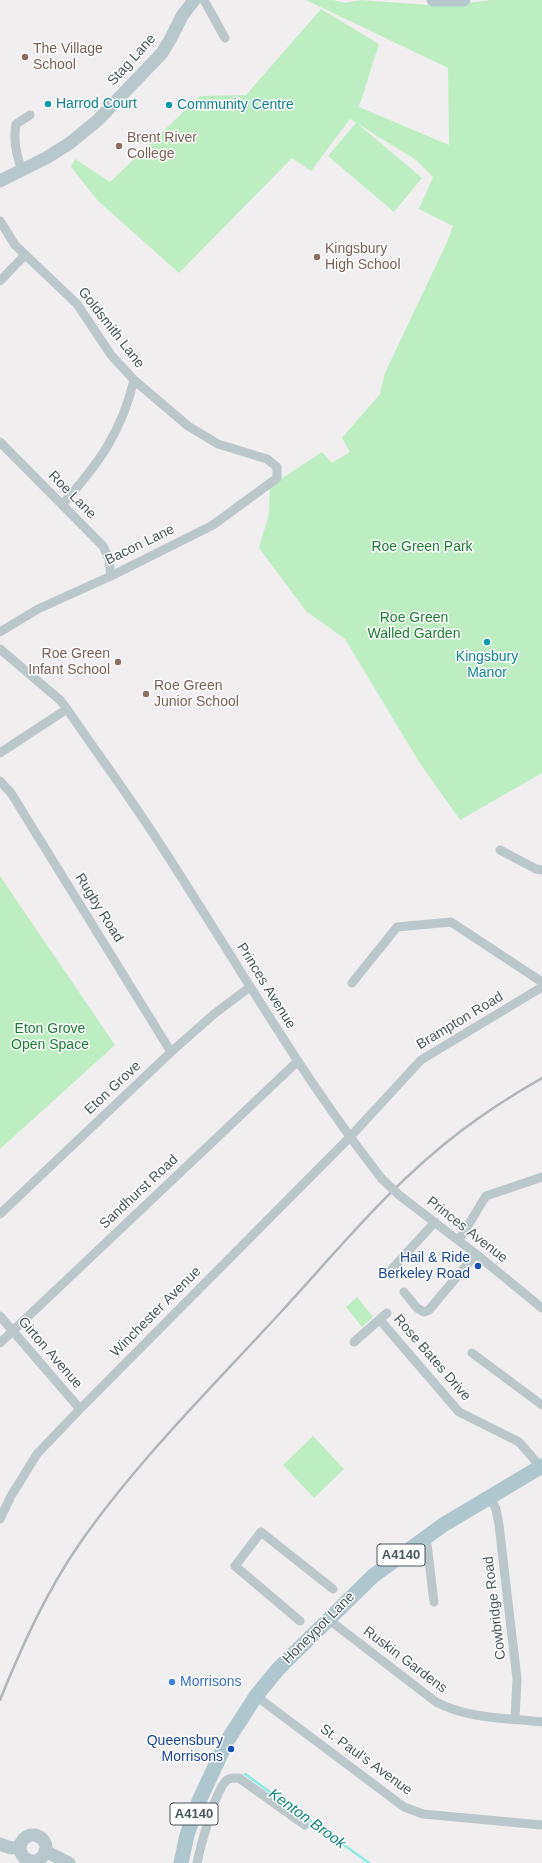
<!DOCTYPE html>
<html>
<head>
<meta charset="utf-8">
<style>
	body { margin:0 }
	canvas { display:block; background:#f1eeef }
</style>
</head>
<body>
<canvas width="542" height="1863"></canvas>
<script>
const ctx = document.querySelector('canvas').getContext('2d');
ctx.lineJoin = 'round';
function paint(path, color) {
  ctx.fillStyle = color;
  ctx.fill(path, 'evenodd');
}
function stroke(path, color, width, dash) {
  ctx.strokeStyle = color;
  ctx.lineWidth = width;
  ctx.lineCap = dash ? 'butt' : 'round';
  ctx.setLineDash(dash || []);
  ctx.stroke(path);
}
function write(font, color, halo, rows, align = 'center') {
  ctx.font = font + ' Arial,sans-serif';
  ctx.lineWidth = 3;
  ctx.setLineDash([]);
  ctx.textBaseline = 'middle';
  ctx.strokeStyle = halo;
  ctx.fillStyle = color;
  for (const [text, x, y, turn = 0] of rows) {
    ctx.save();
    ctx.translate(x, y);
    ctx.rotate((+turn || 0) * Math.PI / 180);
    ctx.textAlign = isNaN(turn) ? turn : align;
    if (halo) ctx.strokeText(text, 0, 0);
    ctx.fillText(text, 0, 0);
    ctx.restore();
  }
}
paint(new Path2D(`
	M306 0H333L345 3 361 0 442 6 491 0H542V773L460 820 419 762 345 639 306 611 259 548 269 513 270 486 322 452 332 463 350 452 342 438 380 394 385 373 447 242 453 226 419 209 433 177 416 160 358 124 422 178 394 212 328 156 356 123 350 119 311 171 292 158 179 273 98 201 71 167 75 159 110 182 200 96 246 95 321 9 379 44 359 107 449 145 448 68Z
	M0 876 115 1045 0 1149Z
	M357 1297 373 1317 362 1327 346 1307Z
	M313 1436 344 1469 314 1498 283 1465Z`), '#bdeec2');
stroke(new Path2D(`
	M245 1774 369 1863`), '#8aebe5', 2.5);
stroke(new Path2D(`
	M204 0 225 38
	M22 170C16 155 13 141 16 124L30 115
	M0 221 15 245 77 304 111 355 134 380 188 426 218 444 267 459 277 467V478L213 525 111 576 38 609 0 632
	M0 281 25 255
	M0 442 103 546 109 559 111 576
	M62 505C98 464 121 434 134 380
	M0 649 60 700 67 709C97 753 129 796 158 841 232 954 298 1072 382 1179
	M0 753 67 709
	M0 781 11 793 171 1052
	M500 850 536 869 542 870
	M352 983 397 927 451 922 542 982
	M399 1195 476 1254 542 1308
	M0 1214 171 1052 214 1014 250 987
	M459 1240 486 1196 542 1177
	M390 1271 435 1222
	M404 1292 417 1308 424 1312 429 1310 476 1254
	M0 1316 80 1409
	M380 1320 459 1412 519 1442 540 1466
	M354 1342 387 1313
	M0 1343 298 1061
	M472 1353 542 1405
	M489 1496 496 1509 499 1525 517 1679 515 1718
	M0 1519 11 1496 37 1454 80 1409 350 1137 421 1060 542 987
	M426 1536 434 1602
	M328 1619 436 1702C468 1719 507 1718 542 1722
	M300 1621 235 1566 261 1532 333 1589
	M256 1696 404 1807 423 1814 542 1825
	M28 1863 29 1860
	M197 1863C200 1848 216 1788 227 1780 231 1777 234 1778 239 1778L305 1825`), '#bac7cb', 9);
stroke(new Path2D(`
	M433 0H464
	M0 181 46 158 70 143 98 120 162 53 171 38 182 16 194 0
	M20 1848a13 13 0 1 1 26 0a13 13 0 1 1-26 0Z
	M0 1844 11 1848 20 1847
	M45 1851 69 1863`), '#b7c8cd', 13);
stroke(new Path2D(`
	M181 1863 187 1835 199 1801 227 1741 256 1696 279 1668 373 1576 443 1525 542 1466`), '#aec6cd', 15);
stroke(new Path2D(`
	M0 1700C22 1646 46 1592 80 1543 138 1460 212 1387 281 1312 338 1250 393 1182 461 1131 487 1111 514 1094 542 1078`), '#b0b6b9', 2.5);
stroke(new Path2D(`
	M382 1179 399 1195`), '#bac7cb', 9);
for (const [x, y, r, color] of [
	[25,57,4,"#8d6e63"],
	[48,104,4,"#0f9aa8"],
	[169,105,4,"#0f9aa8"],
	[119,146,4,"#8d6e63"],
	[317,257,4,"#8d6e63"],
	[487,642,4,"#0f9aa8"],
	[118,662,4,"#8d6e63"],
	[146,694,4,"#8d6e63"],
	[478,1266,4,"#1a4fb4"],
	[172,1682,4,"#3f7fe0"],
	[231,1749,4,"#1a4fb4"]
]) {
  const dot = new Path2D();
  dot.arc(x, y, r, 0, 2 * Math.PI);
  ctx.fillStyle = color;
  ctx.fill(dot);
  stroke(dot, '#fff', 1.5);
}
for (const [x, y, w] of [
	[401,1555,48],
	[194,1814,48]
]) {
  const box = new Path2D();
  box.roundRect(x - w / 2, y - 11, w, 22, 3);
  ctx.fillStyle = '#fff';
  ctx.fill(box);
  stroke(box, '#46575c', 1);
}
write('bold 13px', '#46575c', null, [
	["A4140",401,1555],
	["A4140",194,1814]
]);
write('14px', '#785e54', '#fff', [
	["The Village",33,49],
	["School",33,65],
	["Brent River",127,138],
	["College",127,154],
	["Kingsbury",325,249],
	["High School",325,265],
	["Roe Green",110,654,"right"],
	["Infant School",110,670,"right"],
	["Roe Green",154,686],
	["Junior School",154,702]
], 'left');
write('14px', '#46575c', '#fff', [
	["Stag Lane",132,60,-48],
	["Goldsmith Lane",111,328,52],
	["Roe Lane",72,495,45],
	["Bacon Lane",140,545,-26],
	["Rugby Road",99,908,58],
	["Princes Avenue",266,986,58],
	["Brampton Road",460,1021,-31],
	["Eton Grove",113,1088,-43],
	["Sandhurst Road",139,1192,-43],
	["Princes Avenue",467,1230,38],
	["Winchester Avenue",156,1312,-45],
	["Girton Avenue",50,1353,49],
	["Rose Bates Drive",432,1358,49],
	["Cowbridge Road",495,1608,-97],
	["Honeypot Lane",319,1628,-45],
	["Ruskin Gardens",405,1660,37],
	["St. Paul's Avenue",366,1760,36]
]);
write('14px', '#0d838f', '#fff', [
	["Harrod Court",56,104],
	["Community Centre",177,105],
	["Kingsbury",487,657,"center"],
	["Manor",487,673,"center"]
], 'left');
write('14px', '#177d2e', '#fff', [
	["Roe Green Park",422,547],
	["Roe Green",414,618],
	["Walled Garden",414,634],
	["Eton Grove",50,1029],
	["Open Space",50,1045]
]);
write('14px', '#164399', '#fff', [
	["Hail & Ride",470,1258],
	["Berkeley Road",470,1274],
	["Queensbury",223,1741],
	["Morrisons",223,1757]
], 'right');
write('14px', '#366cbe', '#fff', [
	["Morrisons",180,1682]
], 'left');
write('italic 15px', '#0e827b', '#fff', [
	["Kenton Brook",307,1819,36]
]);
</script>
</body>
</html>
